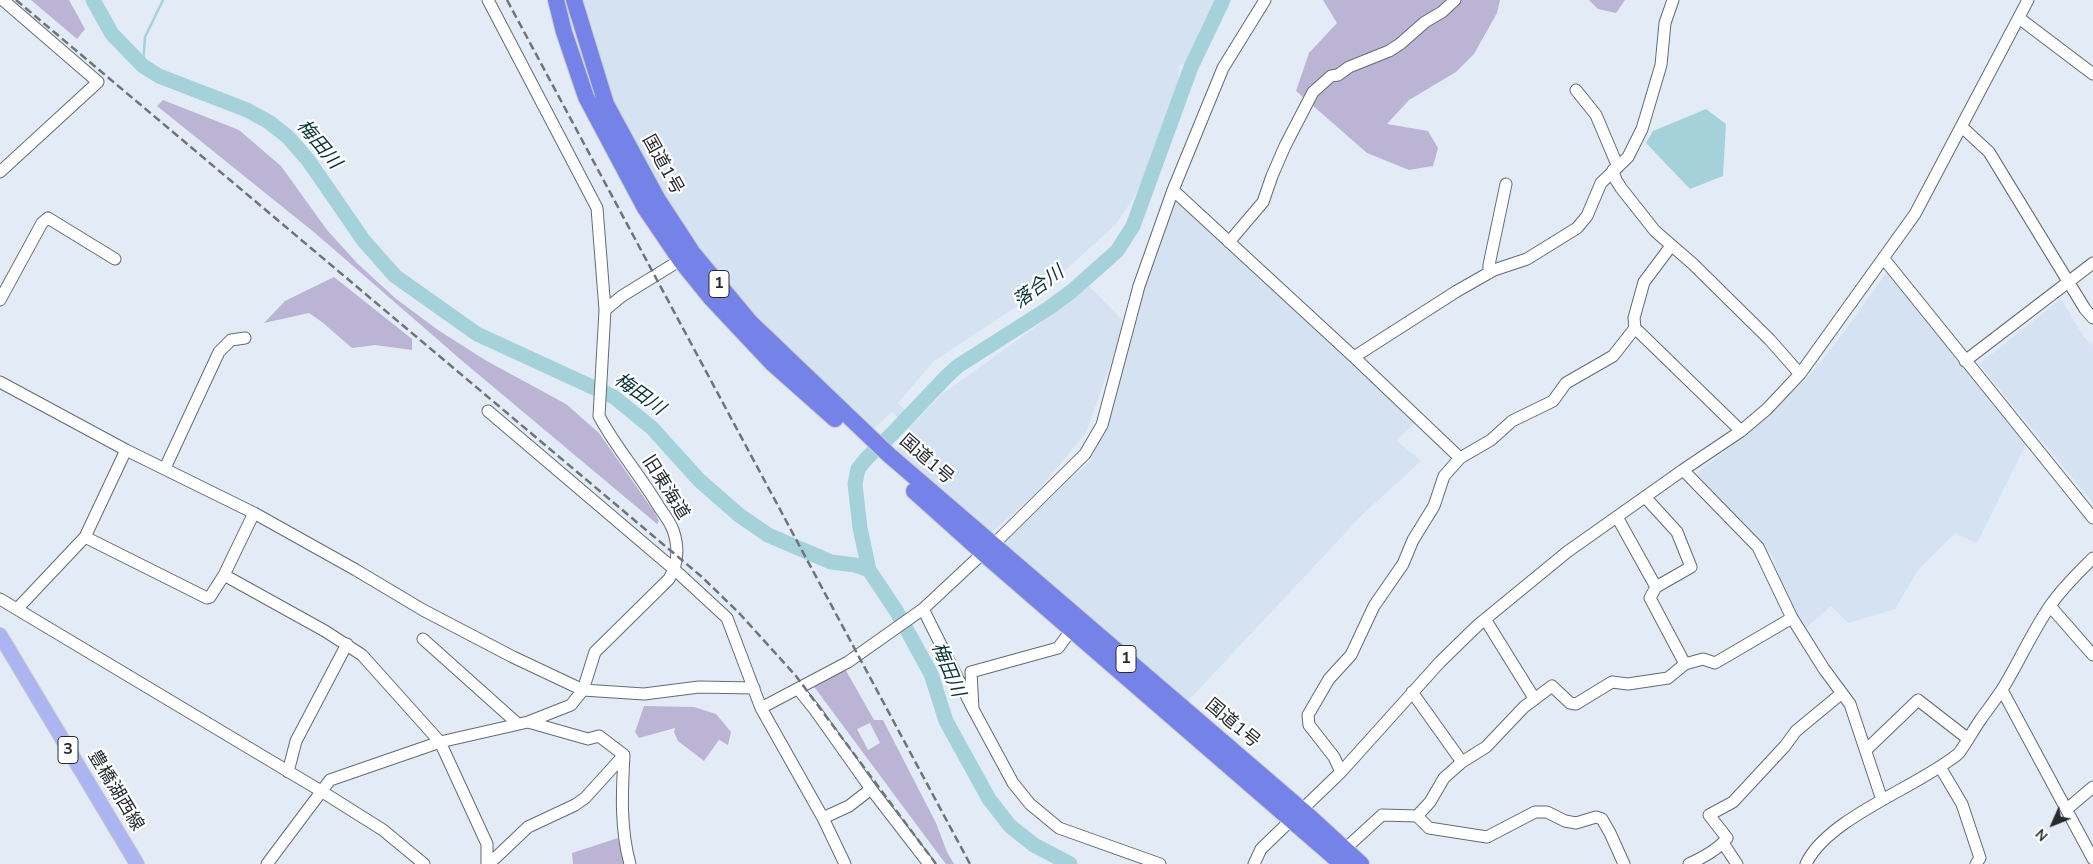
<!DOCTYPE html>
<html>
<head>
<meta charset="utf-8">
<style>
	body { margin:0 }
	#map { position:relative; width:2093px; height:864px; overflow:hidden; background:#e3ecf6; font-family:"Nunito Sans",sans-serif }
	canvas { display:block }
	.north { position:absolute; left:2028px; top:799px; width:50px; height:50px; -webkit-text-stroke:4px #fff; paint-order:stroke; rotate:226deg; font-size:14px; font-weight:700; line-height:20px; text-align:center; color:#272a2e }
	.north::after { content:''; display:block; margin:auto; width:18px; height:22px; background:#272a2e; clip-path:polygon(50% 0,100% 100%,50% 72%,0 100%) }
</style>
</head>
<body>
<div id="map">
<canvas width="2093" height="864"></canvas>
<div class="north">N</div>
</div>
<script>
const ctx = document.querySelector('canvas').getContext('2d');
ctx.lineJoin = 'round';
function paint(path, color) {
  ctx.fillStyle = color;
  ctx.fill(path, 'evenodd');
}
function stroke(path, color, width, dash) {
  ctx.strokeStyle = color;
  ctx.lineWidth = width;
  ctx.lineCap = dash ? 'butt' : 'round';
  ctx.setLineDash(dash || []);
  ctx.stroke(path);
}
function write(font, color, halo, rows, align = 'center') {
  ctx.font = font + ' "Nunito Sans","Noto Sans JP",sans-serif';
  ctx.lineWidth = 4.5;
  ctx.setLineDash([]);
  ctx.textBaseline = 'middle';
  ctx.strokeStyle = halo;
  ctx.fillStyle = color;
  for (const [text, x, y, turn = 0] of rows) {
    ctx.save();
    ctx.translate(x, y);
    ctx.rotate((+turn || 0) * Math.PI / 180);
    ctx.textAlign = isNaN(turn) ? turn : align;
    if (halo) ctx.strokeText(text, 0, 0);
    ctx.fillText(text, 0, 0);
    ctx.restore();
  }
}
paint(new Path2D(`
	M579 0H1223L1188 61 1179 66 1178 89 1140 188 1116 224 1049 285 934 361 898 403 916 421 941 395 1073 300 1089 286 1125 323 1086 433 1035 494 990 534 896 450 910 429 892 412 873 430 774 337 705 256 652 178 611 99Z
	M1174 197 1415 422 1397 441 1421 461 1363 514 1188 701 1003 542 1088 463 1105 432 1160 233Z
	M1887 272 1894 276 2026 444 1977 543 1955 533 1918 570 1895 609 1848 623 1831 606 1805 629 1789 607 1772 555 1728 514 1697 473 1748 433 1808 377 1834 346Z
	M2061 299 2084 337 2093 346V503L1979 364Z`), '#d4e2f2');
paint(new Path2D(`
	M31 0H69L85 29 77 39Z
	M1323 0H1500L1497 13 1474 54 1456 72 1409 100 1387 124 1428 131 1438 148 1433 166 1409 170 1367 153 1296 91 1309 53 1337 23Z
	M1589 0H1625L1616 13 1598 9Z
	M163 100 239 130 281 166 327 230 357 263 395 298 438 330 485 360 566 404 599 433 655 513 659 521 657 524 460 359 315 233 157 106Z
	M334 277 412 339V350L375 345 352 348 322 322 309 313 264 323 285 301Z
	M844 667 874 720H883L936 823 947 852 954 864H946L942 859 812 684ZM870 723 880 743 868 750 857 729Z
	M644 706 694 707 716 714 731 732 728 745 716 738 719 740 704 761 678 741 674 732 675 728 639 738 635 732Z
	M618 838 624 864H573L572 853Z`), '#bcb4d4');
paint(new Path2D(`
	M1706 109 1726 124 1723 176 1690 189 1646 143 1653 131Z`), '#a5d2da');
stroke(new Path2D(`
	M143 66 145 37 163 0`), '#a5d2da', 2.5);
stroke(new Path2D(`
	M93 0 112 34 143 66 159 76 247 110 269 122 288 137 308 160 364 241 395 276 477 334 614 397 652 428 699 480 739 515 768 535 831 562 855 565 869 570 897 612 931 674 946 721 989 799 1010 826 1034 845 1070 864
	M869 570 860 528 855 484 858 469 866 459 892 434 946 377 958 366 1049 308 1072 291 1117 251 1133 226 1191 67 1223 0`), '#a5d2da', 15);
const minor = new Path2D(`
	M2019 18 2093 74
	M1576 90 1596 115 1618 167
	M1962 127 1989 152 2085 309 2093 318
	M1613 170 1616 180 1621 188 1655 231 1693 264 1770 340 1800 374
	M0 172 98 82 3 0
	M1173 190 1354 357 1460 458 1444 476 1434 506 1413 540 1403 564 1374 606 1351 655 1329 679 1308 715 1309 725 1334 757 1341 772
	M1229 242 1263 202 1272 176 1285 146 1313 92 1331 76 1338 75 1349 67 1389 51 1400 44 1425 22 1442 12 1455 0
	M1884 259 2093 518
	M1489 273V265L1506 184
	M0 300 42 223 48 218 115 259
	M605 310 622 296 687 256
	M1635 328 1741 431
	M1354 357 1457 291 1494 270 1527 259 1577 228 1587 216 1601 183 1628 157 1642 129 1661 65 1665 23 1673 0
	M1965 361 2093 263
	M0 382 126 450 254 513 356 570 423 610 513 657 583 690 644 694 699 687 754 688
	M488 411 675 570 727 618 761 708 823 818 845 864
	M1460 458 1491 440 1512 421 1553 401 1566 383 1613 356 1635 328 1634 318 1644 282 1671 246
	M165 468 219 352 231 340 245 338
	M1683 470 1758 547 1792 618 1824 669 1850 704 1882 800
	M1645 497 1677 532 1691 567 1656 587
	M1617 517 1656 587 1650 598 1685 664
	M85 537 207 598 210 597 224 575 254 513
	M994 544 1085 454 1102 425 1139 286 1173 190 1223 68 1265 0
	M983 553 923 609 973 709 971 672 1058 648 1072 629
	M224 575 325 631 362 655 440 742 487 844V864
	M0 599 321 791 383 830 424 864
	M2050 606 2093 655
	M17 609 85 537 126 450
	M1485 619 1534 698
	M423 639 518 724
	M799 690 815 710 871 789 929 864
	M2002 690 2093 859
	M1412 692 1462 762
	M761 708 848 662 923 609
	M973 709 1013 783 1030 804 1059 828 1160 864
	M528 722 588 739 599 736 624 755C622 792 620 828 630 864
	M1866 750 1918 700 1967 738
	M1940 767 1962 804 1980 858 1976 864
	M288 772 296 741 347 644
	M2067 809 2093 787
	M1417 816 1429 828 1487 837 1535 812H1547L1565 821 1576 823 1596 817 1602 819 1610 833 1624 864
	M823 818 849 806 871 789
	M1723 843 1737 864
	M1345 849 1382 815 1417 816 1430 802 1444 778 1462 762 1486 747 1524 707 1552 686 1570 703 1576 704 1612 682 1628 684 1668 678 1685 664 1703 659 1715 663 1792 618
	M267 864 330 780 440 742 528 722 571 705 583 690 595 652 669 579C678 564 679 547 673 530 670 522 664 514 659 507 641 476 616 448 599 416L605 310 597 208 488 0
	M489 864 528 827 575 805 585 798 624 755
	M1254 864 1261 849 1341 772 1440 662 1478 625 1567 552 1683 470 1741 431 1767 409 1800 374 1915 214 2028 0
	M1689 864C1702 858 1718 850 1727 838L1709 815 1733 802 1785 746 1796 731 1842 693
	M1806 864C1827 818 1918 787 1958 754 1963 749 1975 727 1981 719 1988 709 1996 699 2003 688 2019 662 2032 632 2050 606 2062 588 2078 573 2093 558`);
const major = new Path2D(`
	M0 635 137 864`);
const highway = new Path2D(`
	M556 0 564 32 586 97 645 208 681 261 710 297 772 363 835 419
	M574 0 606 104 658 200 692 252 750 322 889 455 1302 810 1361 864
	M914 491 983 553 1342 864`);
stroke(minor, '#636b74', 13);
stroke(major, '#cbcccd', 16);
stroke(highway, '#cbcccd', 18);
stroke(minor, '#fff', 11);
stroke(major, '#acb5f2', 14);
stroke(highway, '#7583e9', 16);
stroke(new Path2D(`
	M16 0 702 577 740 614 796 676 936 864
	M507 0 970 864`), '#6f747b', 2.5, [8, 4]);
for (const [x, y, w] of [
	[719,284,20],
	[1126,659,20],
	[68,750,20]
]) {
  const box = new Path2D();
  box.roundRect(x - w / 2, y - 13.5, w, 27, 4);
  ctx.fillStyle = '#fff';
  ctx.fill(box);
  stroke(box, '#272a2e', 1);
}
write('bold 16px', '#272a2e', null, [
	["1",719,284],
	["1",1126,659],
	["3",68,750]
]);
write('18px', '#272a2e', '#fff', [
	["国道1号",662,165,61],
	["国道1号",926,460,41],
	["旧東海道",665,488,58],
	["国道1号",1232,724,40],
	["豊橋湖西線",115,791,59]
]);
write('italic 19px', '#063339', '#fff', [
	["梅田川",318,145,50],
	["落合川",1039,288,-36],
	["梅田川",639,395,36],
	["梅田川",947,670,67]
]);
</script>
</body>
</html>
